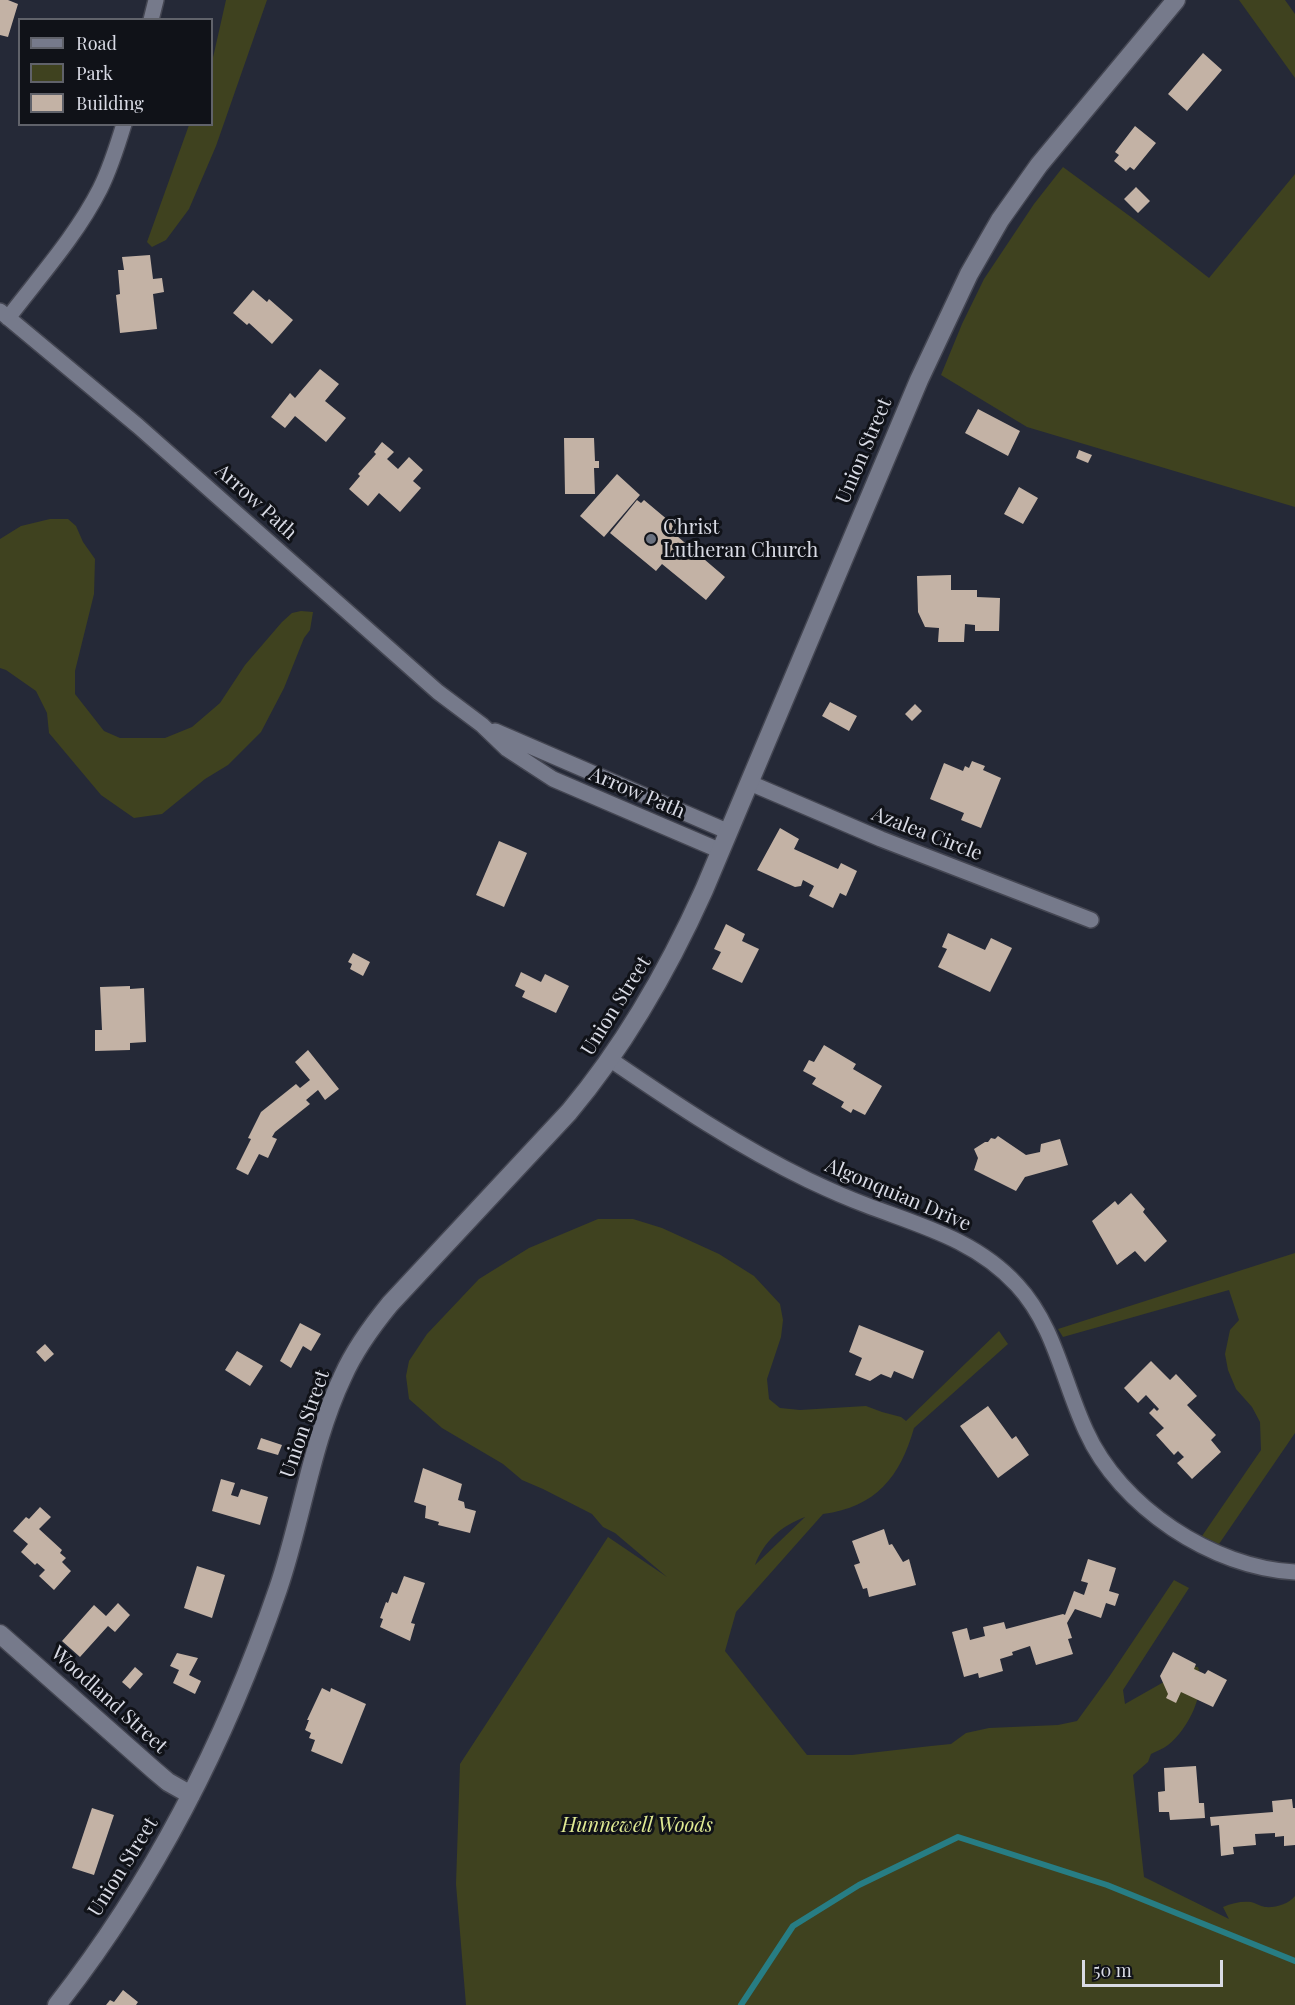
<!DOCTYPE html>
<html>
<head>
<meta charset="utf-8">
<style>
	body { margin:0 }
	#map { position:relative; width:1295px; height:2005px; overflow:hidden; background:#252937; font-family:"Playfair Display",serif }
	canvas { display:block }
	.legend { position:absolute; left:18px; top:18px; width:195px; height:108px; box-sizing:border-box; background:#101218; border:2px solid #60626a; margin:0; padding:8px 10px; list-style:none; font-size:18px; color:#d9dbe5 }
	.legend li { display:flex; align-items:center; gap:12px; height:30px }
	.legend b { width:30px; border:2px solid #60626a }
	.scale { position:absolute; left:1082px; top:1960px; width:141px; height:27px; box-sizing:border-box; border:3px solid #d9dbe5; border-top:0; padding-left:8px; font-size:18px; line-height:21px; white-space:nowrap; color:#d9dbe5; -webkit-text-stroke:4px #101218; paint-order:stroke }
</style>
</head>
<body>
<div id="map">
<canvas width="1295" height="2005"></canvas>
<ul class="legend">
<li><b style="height:8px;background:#767a8b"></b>Road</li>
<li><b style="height:16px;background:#3f421f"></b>Park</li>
<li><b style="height:16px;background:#c3b2a5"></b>Building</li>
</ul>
<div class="scale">50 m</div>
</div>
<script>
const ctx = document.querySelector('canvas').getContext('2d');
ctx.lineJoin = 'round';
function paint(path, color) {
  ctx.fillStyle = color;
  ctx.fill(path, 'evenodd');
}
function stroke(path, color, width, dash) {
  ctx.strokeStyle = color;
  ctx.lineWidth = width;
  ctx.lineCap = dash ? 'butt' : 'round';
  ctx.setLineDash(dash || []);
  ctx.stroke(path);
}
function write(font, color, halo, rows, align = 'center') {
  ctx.font = font + ' "Playfair Display",serif';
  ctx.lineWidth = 6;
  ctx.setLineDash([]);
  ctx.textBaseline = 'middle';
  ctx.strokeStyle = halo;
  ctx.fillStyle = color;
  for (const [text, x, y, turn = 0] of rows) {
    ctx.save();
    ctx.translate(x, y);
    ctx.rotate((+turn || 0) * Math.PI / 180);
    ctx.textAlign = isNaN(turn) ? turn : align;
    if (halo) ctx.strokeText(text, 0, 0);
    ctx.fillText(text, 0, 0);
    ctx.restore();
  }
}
paint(new Path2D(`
	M226 0H267L216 146 189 209 166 240 152 247 147 242 189 125 212 124V62Z
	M1239 0H1285L1295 14V78Z
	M1063 167 1135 220 1209 278 1295 174V507L1027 427 941 375 962 324 984 279 1034 204Z
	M50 519H68L76 526 83 542 95 559 94 594 75 671V694L104 731 120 738H165L192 727 220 703 245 665 282 622 292 613 301 611 313 612 310 630 304 638 284 688 261 732 228 765 205 779 162 814 134 818 101 795 49 733 47 713 36 691 6 670 0 668V539L21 526Z
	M598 1219H633L662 1228 719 1254 754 1276 780 1304 783 1320 781 1337 767 1379 769 1399 780 1408 800 1410 866 1406 882 1412 901 1417 906 1421 999 1331 1008 1344 914 1428C900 1477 876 1507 823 1514L736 1612 725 1651 807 1755H852L931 1746 951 1744 966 1733 989 1728 1058 1725 1077 1721 1109 1677 1174 1580 1189 1588 1123 1690 1125 1704 1169 1679 1182 1665 1198 1667C1207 1691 1188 1730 1168 1745 1163 1749 1156 1751 1151 1754L1148 1762 1133 1775 1144 1877 1229 1919 1223 1907C1232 1903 1242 1901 1251 1902 1255 1903 1260 1906 1265 1907 1275 1908 1289 1904 1295 1896V2005H466L456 1884 460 1764 608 1537 667 1577 615 1533 603 1527 592 1514 543 1489 522 1480 503 1464 442 1428 409 1399 406 1376 409 1361 427 1334 479 1279 529 1248ZM805 1517 755 1565C764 1541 781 1526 805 1517Z
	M1295 1253V1433L1219 1544 1202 1536 1261 1450 1260 1422 1252 1407 1236 1389 1228 1370 1225 1354 1230 1330 1239 1320 1229 1290 1063 1337 1058 1329Z`), '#3f421f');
stroke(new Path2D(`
	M741 2005 793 1926 859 1885 958 1837 1107 1885 1295 1961`), '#277d84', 6);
paint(new Path2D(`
	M0 0H8L18 4 8 37 0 35Z
	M1203 53 1222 70 1187 111 1168 94Z
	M1135 126 1156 143 1134 170 1130 167 1126 171 1114 161 1119 155 1115 152Z
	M1136 187 1150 201 1138 213 1124 199Z
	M150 255 153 279 162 278 164 292 153 294 157 329 120 333 116 295 120 294 118 270H124L122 257Z
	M253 290 267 302 269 299 293 320 272 344 249 323 247 325 233 313Z
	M320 369 339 384 325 401 346 418 326 442 295 416 285 428 271 417 290 393 295 398Z
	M978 409 1020 431 1008 456 965 433Z
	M564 438H594L595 461H599V468H594L595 494H565Z
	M382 442 394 452 387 459 398 469 409 457 423 470 413 481 421 488 400 512 379 493 368 506 349 489 360 476 358 474 376 454 374 452Z
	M1079 450 1092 455 1088 463 1076 458Z
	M617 474 640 495 604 537 580 516Z
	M1019 487 1038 498 1023 524 1004 514Z
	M637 500 641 503 644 500 681 531 677 536 725 577 706 600 662 564 656 571 610 533Z
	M951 575V590H977V597L1000 598 999 631H975V625L965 624 964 642H938L939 628 925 627 918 612 917 576Z
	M830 702 857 716 849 731 822 716Z
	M915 704 922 711 912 721 905 714Z
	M972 761 985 766 983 770 1001 778 981 828 961 820 964 813 930 799 944 763 963 771 965 766 969 768Z
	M780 828 799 839 794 849 838 869 841 863 857 871 846 896 840 893 833 908 809 896 814 886 803 880 801 886 795 887 757 870Z
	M499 841 527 853 504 907 476 895Z
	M726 924 745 934 742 941 759 949 742 983 712 969 721 952 714 949Z
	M948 933 985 950 991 938 1012 948 990 992 938 967 947 949 942 947Z
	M353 953 370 962 363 976 350 969 352 964 348 962Z
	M521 972 541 982 545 974 569 986 556 1013 522 997 525 991 515 986Z
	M130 986V989L144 988 146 1042 130 1043V1050L95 1051V1030H102L100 987Z
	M824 1045 856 1064 853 1069 882 1086 865 1115 853 1109 851 1113 841 1107 844 1102 812 1084 816 1078 803 1071 809 1060 814 1062Z
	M308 1050 339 1089 325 1100 318 1090 306 1100 310 1104 275 1132 272 1137 277 1139 268 1158 259 1154 248 1175 236 1169 251 1139 248 1138 261 1112 296 1084 300 1088 310 1080 295 1062Z
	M998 1136 1026 1155 1040 1152 1041 1144 1060 1139 1068 1165 1025 1177 1016 1191 974 1170 978 1158 974 1149 985 1142H988L991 1138 995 1139Z
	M1131 1193 1145 1209 1143 1212 1167 1241 1145 1262 1135 1251 1117 1265 1092 1221 1115 1201 1118 1205Z
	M300 1323 321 1334 311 1351 303 1346 291 1368 280 1361Z
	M859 1325 924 1351 913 1379 894 1371 891 1378 881 1374 870 1381 855 1375 862 1358 849 1352Z
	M45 1344 54 1354 45 1362 36 1352Z
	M237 1351 263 1366 250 1386 225 1370Z
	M1151 1361 1170 1380 1176 1374 1197 1396 1187 1405 1216 1435 1211 1440 1221 1452 1192 1479 1177 1463 1184 1457 1178 1451 1174 1455 1156 1435 1164 1428 1149 1413 1154 1408 1157 1411 1159 1409 1146 1395 1138 1403 1124 1388Z
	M988 1406 1012 1439 1016 1436 1029 1455 998 1478 960 1426Z
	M261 1438 282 1445 278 1455 257 1449Z
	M423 1468 462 1484 458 1500 464 1502 465 1508 476 1511 470 1533 438 1525 439 1522 425 1518 426 1506 414 1502Z
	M221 1479 235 1483 231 1495 238 1497 241 1489 268 1497 260 1525 212 1511Z
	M40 1507 51 1517 39 1529 62 1550 60 1553 66 1558 62 1562 71 1571 54 1590 39 1576 45 1570 37 1563 35 1565 21 1552 28 1544 13 1531 26 1517 29 1519Z
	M884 1529 889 1545 892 1544 903 1562 909 1559 916 1585 869 1597 867 1588 863 1589 854 1565 860 1563 852 1541Z
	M1088 1559 1116 1568 1109 1591 1119 1594 1115 1606 1106 1603 1101 1618 1075 1609 1067 1623 1072 1638 1068 1639 1073 1654 1036 1665 1030 1646 1012 1652 1013 1655 1000 1659 1003 1671 979 1678 978 1673 964 1677 952 1632 967 1628 970 1640 985 1636 983 1627 1004 1622 1006 1629 1063 1614 1065 1615 1074 1591 1084 1595 1088 1583 1081 1581Z
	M197 1566 225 1575 212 1618 184 1608Z
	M404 1576 425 1583 411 1623 415 1624 410 1641 380 1627 383 1619 380 1618 386 1602 388 1603 392 1592 397 1594Z
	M118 1603 130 1615 115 1632 108 1626 80 1657 62 1641 94 1605 106 1616Z
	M1173 1652 1196 1664 1194 1669 1205 1674 1208 1670 1227 1680 1213 1707 1181 1692 1176 1703 1166 1698 1168 1694 1160 1676Z
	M177 1653 198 1658 189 1675 201 1681 195 1694 173 1683 179 1670 170 1666Z
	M135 1667 143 1674 130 1689 122 1682Z
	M322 1688 330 1692 331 1688 366 1704 342 1764 311 1751 315 1740 309 1738 311 1733 305 1730 309 1720H307Z
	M1196 1766 1199 1803H1204L1205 1818 1170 1820 1169 1812H1159L1158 1792 1165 1791 1164 1768Z
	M1292 1799 1293 1808H1295V1845L1284 1846V1836L1275 1837V1833L1255 1834 1256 1845 1233 1847 1234 1854 1221 1856 1219 1825 1211 1826 1210 1817 1273 1812 1272 1801Z
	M92 1808 114 1815 94 1875 72 1868Z
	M123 1990 138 2002 136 2005H106L110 2000 114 2002Z`), '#c3b2a5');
const minor = new Path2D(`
	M151 20 156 0
	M0 311 138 426 438 692 482 725 507 749 553 779 721 851
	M8 318C40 276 76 236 100 189 110 169 117 147 124 124
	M495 731 729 832
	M750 783 881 839 1091 920
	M611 1060C674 1103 738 1146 808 1180 827 1189 847 1198 866 1205 921 1226 976 1240 1017 1285 1055 1326 1063 1382 1086 1431 1120 1507 1213 1568 1295 1572`);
const tertiary = new Path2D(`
	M0 1634 155 1771 168 1782 191 1795
	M57 2005C155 1880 227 1738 278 1589 302 1519 311 1443 343 1376 355 1349 372 1326 390 1304L569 1112C626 1044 668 970 704 890L919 380 969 274 1000 220 1039 165 1176 0`);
stroke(minor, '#444652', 18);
stroke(tertiary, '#444652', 21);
stroke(minor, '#767a8b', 15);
stroke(tertiary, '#767a8b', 18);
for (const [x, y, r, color] of [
	[651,539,6,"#6b7280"]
]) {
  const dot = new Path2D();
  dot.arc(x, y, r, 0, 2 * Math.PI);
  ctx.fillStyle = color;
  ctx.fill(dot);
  stroke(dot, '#101218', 2);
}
write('20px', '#d9dbe5', '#101218', [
	["Union Street",864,451,-67],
	["Arrow Path",256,502,42],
	["Arrow Path",637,793,23],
	["Azalea Circle",927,834,21],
	["Union Street",616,1006,-58],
	["Algonquian Drive",898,1195,23],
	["Union Street",305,1424,-71],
	["Woodland Street",109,1700,42],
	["Union Street",123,1867,-58]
]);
write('20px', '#d9dbe5', '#101218', [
	["Christ",663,528],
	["Lutheran Church",663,551]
], 'left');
write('italic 20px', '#e0ea93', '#101218', [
	["Hunnewell Woods",637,1826]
]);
</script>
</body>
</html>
